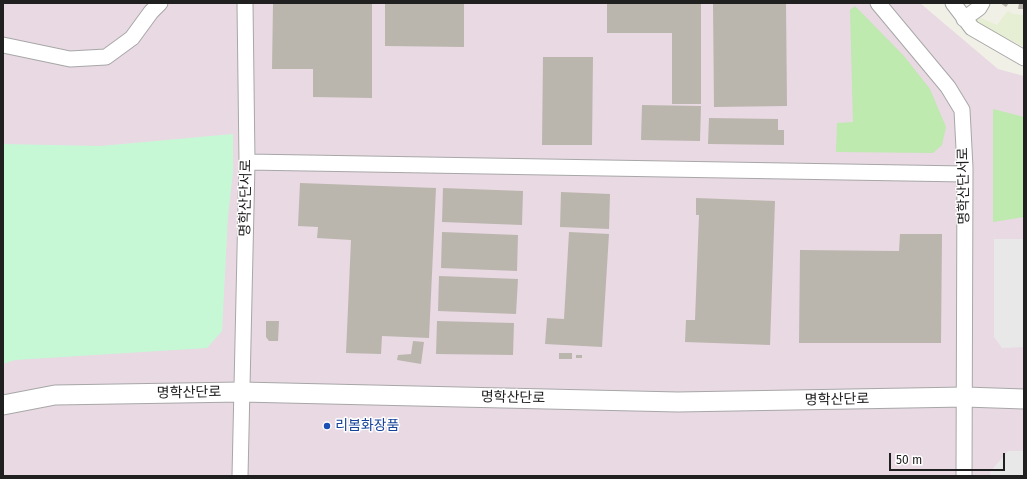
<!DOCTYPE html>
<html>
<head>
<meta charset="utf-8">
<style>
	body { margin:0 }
	#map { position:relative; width:1027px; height:479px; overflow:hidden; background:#f1f0e7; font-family:"Fira Sans",sans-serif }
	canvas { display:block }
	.frame { position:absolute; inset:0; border:4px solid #202020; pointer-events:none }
	.scale { position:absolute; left:889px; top:453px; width:116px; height:18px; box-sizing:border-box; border:2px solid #202020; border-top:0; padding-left:5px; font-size:12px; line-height:14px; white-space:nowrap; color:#202020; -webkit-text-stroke:3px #fff; paint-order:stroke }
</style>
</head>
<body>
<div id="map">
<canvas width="1027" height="479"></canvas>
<div class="frame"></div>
<div class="scale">50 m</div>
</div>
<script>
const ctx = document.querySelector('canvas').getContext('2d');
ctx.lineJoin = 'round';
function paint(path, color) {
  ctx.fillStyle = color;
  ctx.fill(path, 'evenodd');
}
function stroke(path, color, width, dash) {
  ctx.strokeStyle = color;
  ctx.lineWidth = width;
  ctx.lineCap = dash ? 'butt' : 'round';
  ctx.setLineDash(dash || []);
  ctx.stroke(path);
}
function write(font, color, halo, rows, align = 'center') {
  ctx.font = font + ' "Fira Sans","Noto Sans KR",sans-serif';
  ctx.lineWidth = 3;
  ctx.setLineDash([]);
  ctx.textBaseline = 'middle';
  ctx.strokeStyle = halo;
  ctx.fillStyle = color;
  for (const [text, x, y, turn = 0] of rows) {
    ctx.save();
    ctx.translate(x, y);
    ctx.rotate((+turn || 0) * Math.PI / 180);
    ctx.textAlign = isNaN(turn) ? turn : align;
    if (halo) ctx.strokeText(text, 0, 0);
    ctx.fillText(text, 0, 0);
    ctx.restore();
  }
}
paint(new Path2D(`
	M3 3H920L998 69 1024 76V476H3Z`), '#e9d9e3');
paint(new Path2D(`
	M1008 11 1013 14 1024 15V47L978 24 976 20 981 18 997 25 1006 13Z`), '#e6eed3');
paint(new Path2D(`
	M855 6 904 56 930 89 946 127 942 145 933 153 836 152 837 123 853 122 850 10Z
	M993 109 1024 117V217L993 222Z`), '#bee9af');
paint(new Path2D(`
	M233 134V172L228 216 222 331 207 348 15 360 3 364V144L100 146Z`), '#c6f8d6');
paint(new Path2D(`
	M994 239H1024V347L1002 348 994 337Z
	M1008 451H1024V476H990V472Z`), '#e8e8e8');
paint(new Path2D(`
	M273 3H372V98L313 97V69H272Z
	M385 3H464V47L385 46Z
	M607 3H701V104H672V33H607Z
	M713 3H786L787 106 714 107Z
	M1000 3H1009L1006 7Z
	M1019 3H1024V9H1018Z
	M543 57H593L592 145H542Z
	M642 105 701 106 700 141 641 140Z
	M709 118 778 119V130H784V145L708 144Z
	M300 183 436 188 429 338 382 336 381 354 346 353 351 240 317 238 318 227 298 226Z
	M443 188 523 191 522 225 442 222Z
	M561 192 610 194 609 229 560 227Z
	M696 198 775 201 770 345 685 342 686 320H695L699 215H696Z
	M442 232 518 235 517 271 441 268Z
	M569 232 609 234 602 347 545 344 547 318 564 319Z
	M900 234H942L941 343H799L800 250 899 251Z
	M439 276 518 279 516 314 438 311Z
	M266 321H279L278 341H269L266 337Z
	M437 321 514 323 513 355 436 354Z
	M413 341 424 342 421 364 397 360 398 355 411 354Z
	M559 353H572V359H559Z
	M576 355H582V358H576Z`), '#bab6ad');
const minor = new Path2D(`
	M878 3 948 87 962 110 965 168 964 476
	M953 3 972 28 1024 58
	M964 19 979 8 982 3
	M3 45 70 59 106 57 132 38 151 12 160 3
	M247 162 965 174
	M240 476 247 162 245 3`);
const tertiary = new Path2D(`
	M3 405 55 395 241 392 678 402 965 397 1024 399`);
stroke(minor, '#a7a7a7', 17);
stroke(tertiary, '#a7a7a7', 21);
stroke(minor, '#fff', 15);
stroke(tertiary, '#fff', 19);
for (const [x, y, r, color] of [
	[327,426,4,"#1a4fb4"]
]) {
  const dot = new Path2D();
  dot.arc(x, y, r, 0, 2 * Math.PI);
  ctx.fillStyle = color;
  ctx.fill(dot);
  stroke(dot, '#fff', 1.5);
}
write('14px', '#202020', '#fff', [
	["명학산단서로",964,186,-91],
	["명학산단서로",246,198,-89],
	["명학산단로",189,393,-1],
	["명학산단로",513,398,1],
	["명학산단로",837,400,-1]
]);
write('14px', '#164399', '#fff', [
	["리봄화장품",335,426]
], 'left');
</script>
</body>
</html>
